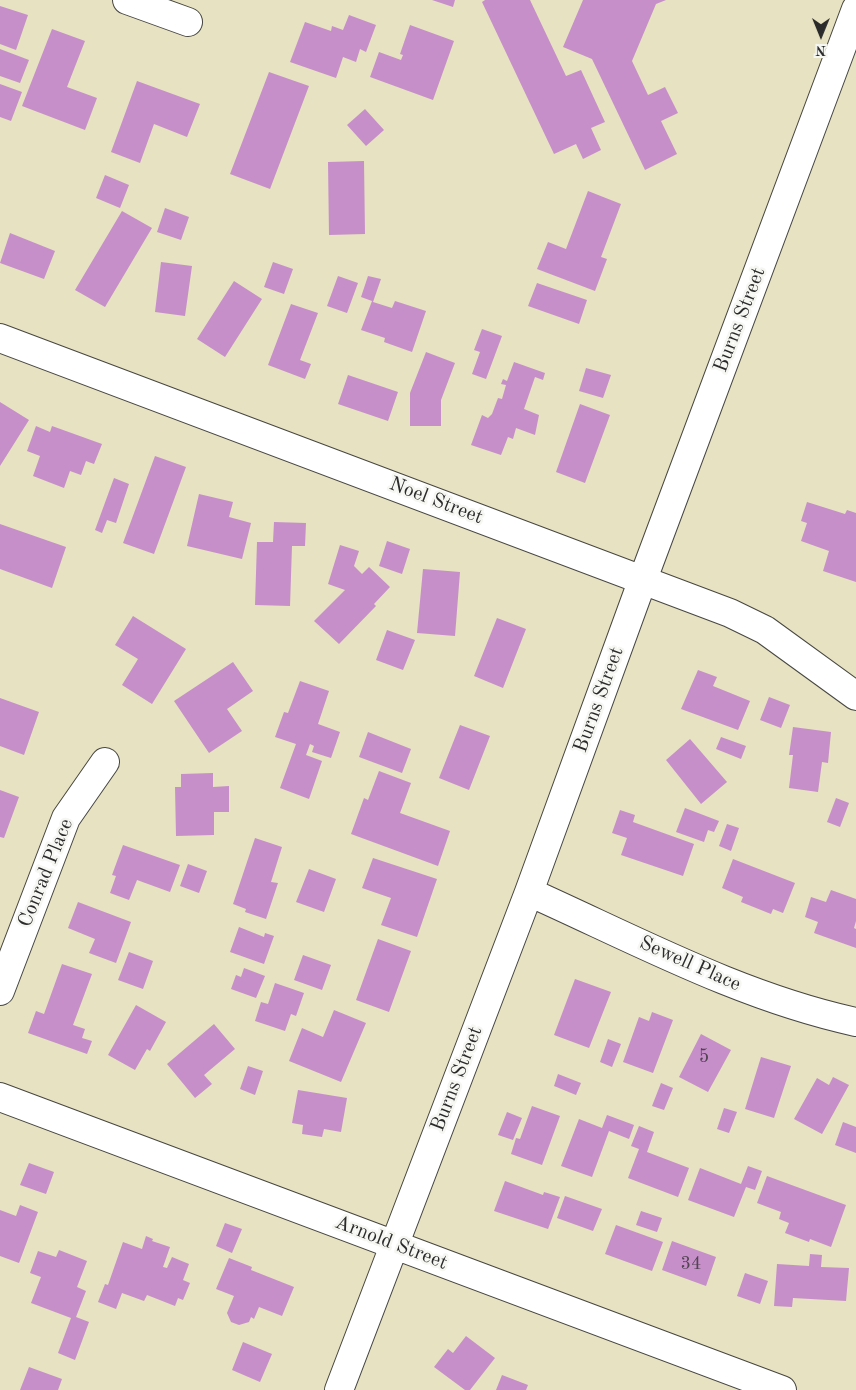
<!DOCTYPE html>
<html>
<head>
<meta charset="utf-8">
<style>
	body { margin:0 }
	#map { position:relative; width:856px; height:1390px; overflow:hidden; background:#e7e2c1; font-family:"Old Standard TT",serif }
	canvas { display:block }
	.north { position:absolute; left:796px; top:10px; width:50px; height:50px; -webkit-text-stroke:4px #f6f6f2; paint-order:stroke; rotate:180deg; font-size:14px; font-weight:700; line-height:20px; text-align:center; color:#2b2b2b }
	.north::after { content:''; display:block; margin:auto; width:18px; height:22px; background:#2b2b2b; clip-path:polygon(50% 0,100% 100%,50% 72%,0 100%) }
</style>
</head>
<body>
<div id="map">
<canvas width="856" height="1390"></canvas>
<div class="north">N</div>
</div>
<script>
const ctx = document.querySelector('canvas').getContext('2d');
ctx.lineJoin = 'round';
function paint(path, color) {
  ctx.fillStyle = color;
  ctx.fill(path, 'evenodd');
}
function stroke(path, color, width, dash) {
  ctx.strokeStyle = color;
  ctx.lineWidth = width;
  ctx.lineCap = dash ? 'butt' : 'round';
  ctx.setLineDash(dash || []);
  ctx.stroke(path);
}
function write(font, color, halo, rows, align = 'center') {
  ctx.font = font + ' "Old Standard TT",serif';
  ctx.lineWidth = 5;
  ctx.setLineDash([]);
  ctx.textBaseline = 'middle';
  ctx.strokeStyle = halo;
  ctx.fillStyle = color;
  for (const [text, x, y, turn = 0] of rows) {
    ctx.save();
    ctx.translate(x, y);
    ctx.rotate((+turn || 0) * Math.PI / 180);
    ctx.textAlign = isNaN(turn) ? turn : align;
    if (halo) ctx.strokeText(text, 0, 0);
    ctx.fillText(text, 0, 0);
    ctx.restore();
  }
}
paint(new Path2D(`
	M432 0H455L453 7Z
	M485 0H530L566 76 581 70 605 122 591 128 601 150 583 159 576 144 554 154 482 2Z
	M583 0H666L656 4 632 61 648 95 665 87 678 113 661 121 677 154 645 170 592 59 563 47Z
	M0 6 28 15 16 50 0 44Z
	M349 15 376 25 366 52 360 49 356 62 343 57 336 78 290 62 305 22 331 31 332 26 343 30Z
	M410 25 454 41 433 100 370 77 379 52 401 60 403 55 400 54Z
	M52 29 85 41 67 87 97 98 85 130 22 106Z
	M0 49 29 60 20 83 0 76Z
	M269 72 309 86 270 189 230 174Z
	M137 81 200 104 187 137 154 124 140 163 111 152Z
	M0 84 22 92 11 121 0 117Z
	M365 109 384 130 366 146 347 125Z
	M364 161 365 234 329 235 328 162Z
	M105 175 129 185 120 208 96 198Z
	M588 191 621 204 601 257 607 259 595 291 537 269 548 242 566 249Z
	M165 208 189 217 181 240 157 232Z
	M122 211 152 228 105 307 75 290Z
	M10 233 55 251 44 279 0 263Z
	M161 262 192 266 185 316 155 312Z
	M273 262 293 269 284 294 264 287Z
	M338 276 358 283 347 313 327 306Z
	M368 276 381 279 373 302 392 308 395 301 426 311 412 352 384 342 385 338 361 330 372 301 361 297Z
	M234 281 262 299 225 357 197 339Z
	M537 283 587 300 579 324 528 306Z
	M291 304 318 313 300 360 311 364 305 379 268 365Z
	M482 329 502 336 486 379 472 374 480 352 474 350Z
	M426 352 455 363 441 400V426H410V393Z
	M514 362 545 373 543 380 535 377 524 409 539 415 535 435 516 428 513 439 508 437 501 455 471 445 482 415 488 418 492 414 498 398 502 399 506 385 501 384 503 379 507 381Z
	M586 368 611 375 603 398 579 391Z
	M348 375 398 392 388 421 338 404Z
	M0 402 29 420 0 466Z
	M580 404 610 415 585 483 556 472Z
	M36 426 50 432 52 426 102 444 94 464 86 461 81 475 70 471 64 488 33 476 40 456 27 451Z
	M155 456 186 467 154 554 123 543Z
	M114 478 129 484 116 523 107 520 102 533 95 530Z
	M199 494 233 502 229 517 251 523 242 559 187 546Z
	M807 502 845 514 847 510 856 513V582L823 571 829 551 801 541 807 523 801 521Z
	M274 522 306 523 305 546H292L290 606 255 605 257 542H273Z
	M0 524 66 547 52 588 0 569Z
	M387 541 410 549 402 574 379 566Z
	M340 545 359 551 354 566 362 574 369 567 390 587 374 604 376 606 339 644 314 621 345 590 328 584Z
	M423 569 460 572 455 636 417 633Z
	M133 616 186 649 152 704 122 685 138 659 115 645Z
	M497 618 526 629 503 688 474 676Z
	M387 630 415 640 403 670 376 660Z
	M233 662 253 691 227 709 242 731 209 753 174 701Z
	M698 670 717 677 713 686 750 701 738 730 681 709Z
	M300 681 329 691 318 724 340 732 331 758 312 752 314 746 310 744 306 755 322 761 309 799 280 788 296 744 275 737 284 712 288 713Z
	M769 697 790 705 781 728 760 720Z
	M0 698 39 712 24 755 0 746Z
	M460 725 490 736 469 790 439 778Z
	M793 727 831 732 828 763 822 762 818 792 789 788 793 755H789Z
	M368 732 411 749 402 773 359 757Z
	M721 737 746 746 741 759 716 749Z
	M690 739 727 782 701 804 666 760Z
	M379 771 411 783 400 813 450 831 438 866 351 834 364 798 368 800Z
	M213 773V787L229 786V812H214V835L176 836 175 787H181V774Z
	M0 790 19 797 4 838 0 837Z
	M836 798 849 803 840 827 827 822Z
	M685 808 719 821 714 832 708 830 704 842 676 832Z
	M620 810 635 815 633 822 694 844 683 876 621 855 627 838 612 833Z
	M727 824 739 828 731 851 719 846Z
	M255 838 282 847 271 882 278 883 266 919 245 912 246 909 233 904Z
	M123 845 180 865 170 892 137 880 129 900 110 893 116 876 112 875Z
	M373 858 437 879 417 937 381 925 391 898 362 888Z
	M733 859 795 883 783 913 773 909 771 914 741 902 743 897 722 888Z
	M188 864 207 871 199 893 180 886Z
	M309 869 336 879 324 912 296 902Z
	M831 890 856 899V921L854 928 856 929V948L814 933 818 922 805 917 811 897 826 902Z
	M78 902 131 922 116 963 89 953 95 939 68 928Z
	M239 927 264 937 265 933 274 936 264 964 230 952Z
	M378 939 411 951 389 1012 356 1000Z
	M129 952 153 961 143 989 118 980Z
	M303 955 331 965 322 990 294 980Z
	M62 964 92 974 73 1025 85 1029 82 1038 92 1041 87 1054 28 1033 36 1011 44 1014Z
	M244 968 265 976 256 998 231 989 236 975 241 977Z
	M575 979 611 992 589 1048 554 1035Z
	M275 983 304 993 296 1016 291 1014 285 1031 255 1021 261 1002 268 1004Z
	M136 1005 166 1022 150 1051 147 1049 135 1070 108 1055Z
	M334 1010 366 1023 341 1082 289 1061 302 1028 323 1037Z
	M652 1012 673 1020 653 1073 623 1062 639 1017 649 1021Z
	M214 1024 235 1049 204 1075 212 1084 195 1098 167 1064Z
	M701 1034 731 1050 708 1092 679 1077Z
	M608 1039 621 1044 612 1067 600 1062Z
	M761 1057 791 1066 774 1118 745 1109Z
	M248 1066 263 1071 255 1095 240 1089Z
	M558 1074 581 1083 576 1095 554 1086Z
	M833 1077 849 1085 822 1134 794 1119 817 1078 829 1085Z
	M661 1083 673 1088 664 1110 652 1106Z
	M298 1090 347 1098 341 1132 324 1129 322 1137 302 1134 303 1125 292 1123Z
	M532 1106 560 1116 542 1165 511 1154 516 1138 520 1139Z
	M724 1108 737 1112 729 1133 717 1129Z
	M507 1112 522 1118 513 1140 498 1135Z
	M607 1115 634 1125 629 1139 609 1131 592 1177 561 1166 579 1119 602 1128Z
	M843 1122 856 1127V1153L835 1145Z
	M639 1126 654 1132 647 1152 689 1168 678 1197 628 1178 639 1149 631 1146Z
	M29 1163 54 1172 46 1194 20 1185Z
	M748 1166 762 1171 755 1190 746 1187 734 1217 688 1200 700 1168 741 1184Z
	M767 1176 846 1205 831 1247 810 1239 809 1242 785 1233 789 1223 779 1219 781 1212 757 1203Z
	M505 1181 543 1195 544 1192 560 1197 548 1229 494 1211Z
	M565 1196 602 1209 593 1231 557 1218Z
	M20 1205 38 1212 19 1263 0 1256V1210L16 1216Z
	M641 1211 662 1218 657 1232 636 1225Z
	M225 1223 242 1229 232 1253 216 1246Z
	M616 1225 663 1242 652 1271 605 1254Z
	M146 1236 153 1239 152 1241 170 1247 163 1267 167 1268 172 1257 189 1264 183 1280 190 1283 183 1300 178 1298 175 1306 147 1295 144 1301 122 1293 116 1309 98 1302 105 1284 108 1285 123 1242 142 1249Z
	M672 1241 716 1257 706 1286 662 1270Z
	M59 1250 87 1261 77 1287 86 1291 76 1317 89 1322 75 1360 58 1353 71 1318 31 1303 41 1277 30 1273 38 1251 56 1257Z
	M810 1254 822 1255 821 1267 849 1268 846 1301 793 1298 792 1307 774 1306 777 1264 809 1266Z
	M229 1258 252 1267 251 1270 294 1287 282 1316 259 1307 254 1319 251 1317 249 1322 239 1325 231 1322 227 1313 234 1296 216 1289Z
	M745 1273 768 1281 760 1304 737 1296Z
	M466 1336 495 1358 470 1390H465L434 1367 448 1349 453 1353Z
	M243 1342 272 1354 260 1382 232 1370Z
	M29 1367 62 1379 58 1390H20Z
	M502 1375 528 1385 526 1390H496Z`), '#c68fc9');
const street = new Path2D(`
	M127 0 188 22
	M0 338 730 613 765 630 856 696
	M529 892C636 940 741 997 856 1022
	M0 991 66 818 105 762
	M0 1097 782 1390
	M339 1390 529 892 643 579 856 9`);
stroke(street, '#474642', 30);
stroke(street, '#fff', 28);
write('18px', '#524452', null, [
	["5",704,1057],
	["34",691,1264]
]);
write('20px', '#2b2b2b', '#f6f6f2', [
	["Burns Street",740,320,-69],
	["Noel Street",436,501,21],
	["Burns Street",599,700,-70],
	["Conrad Place",46,873,-68],
	["Sewell Place",690,964,24],
	["Burns Street",457,1079,-69],
	["Arnold Street",391,1243,21]
]);
</script>
</body>
</html>
